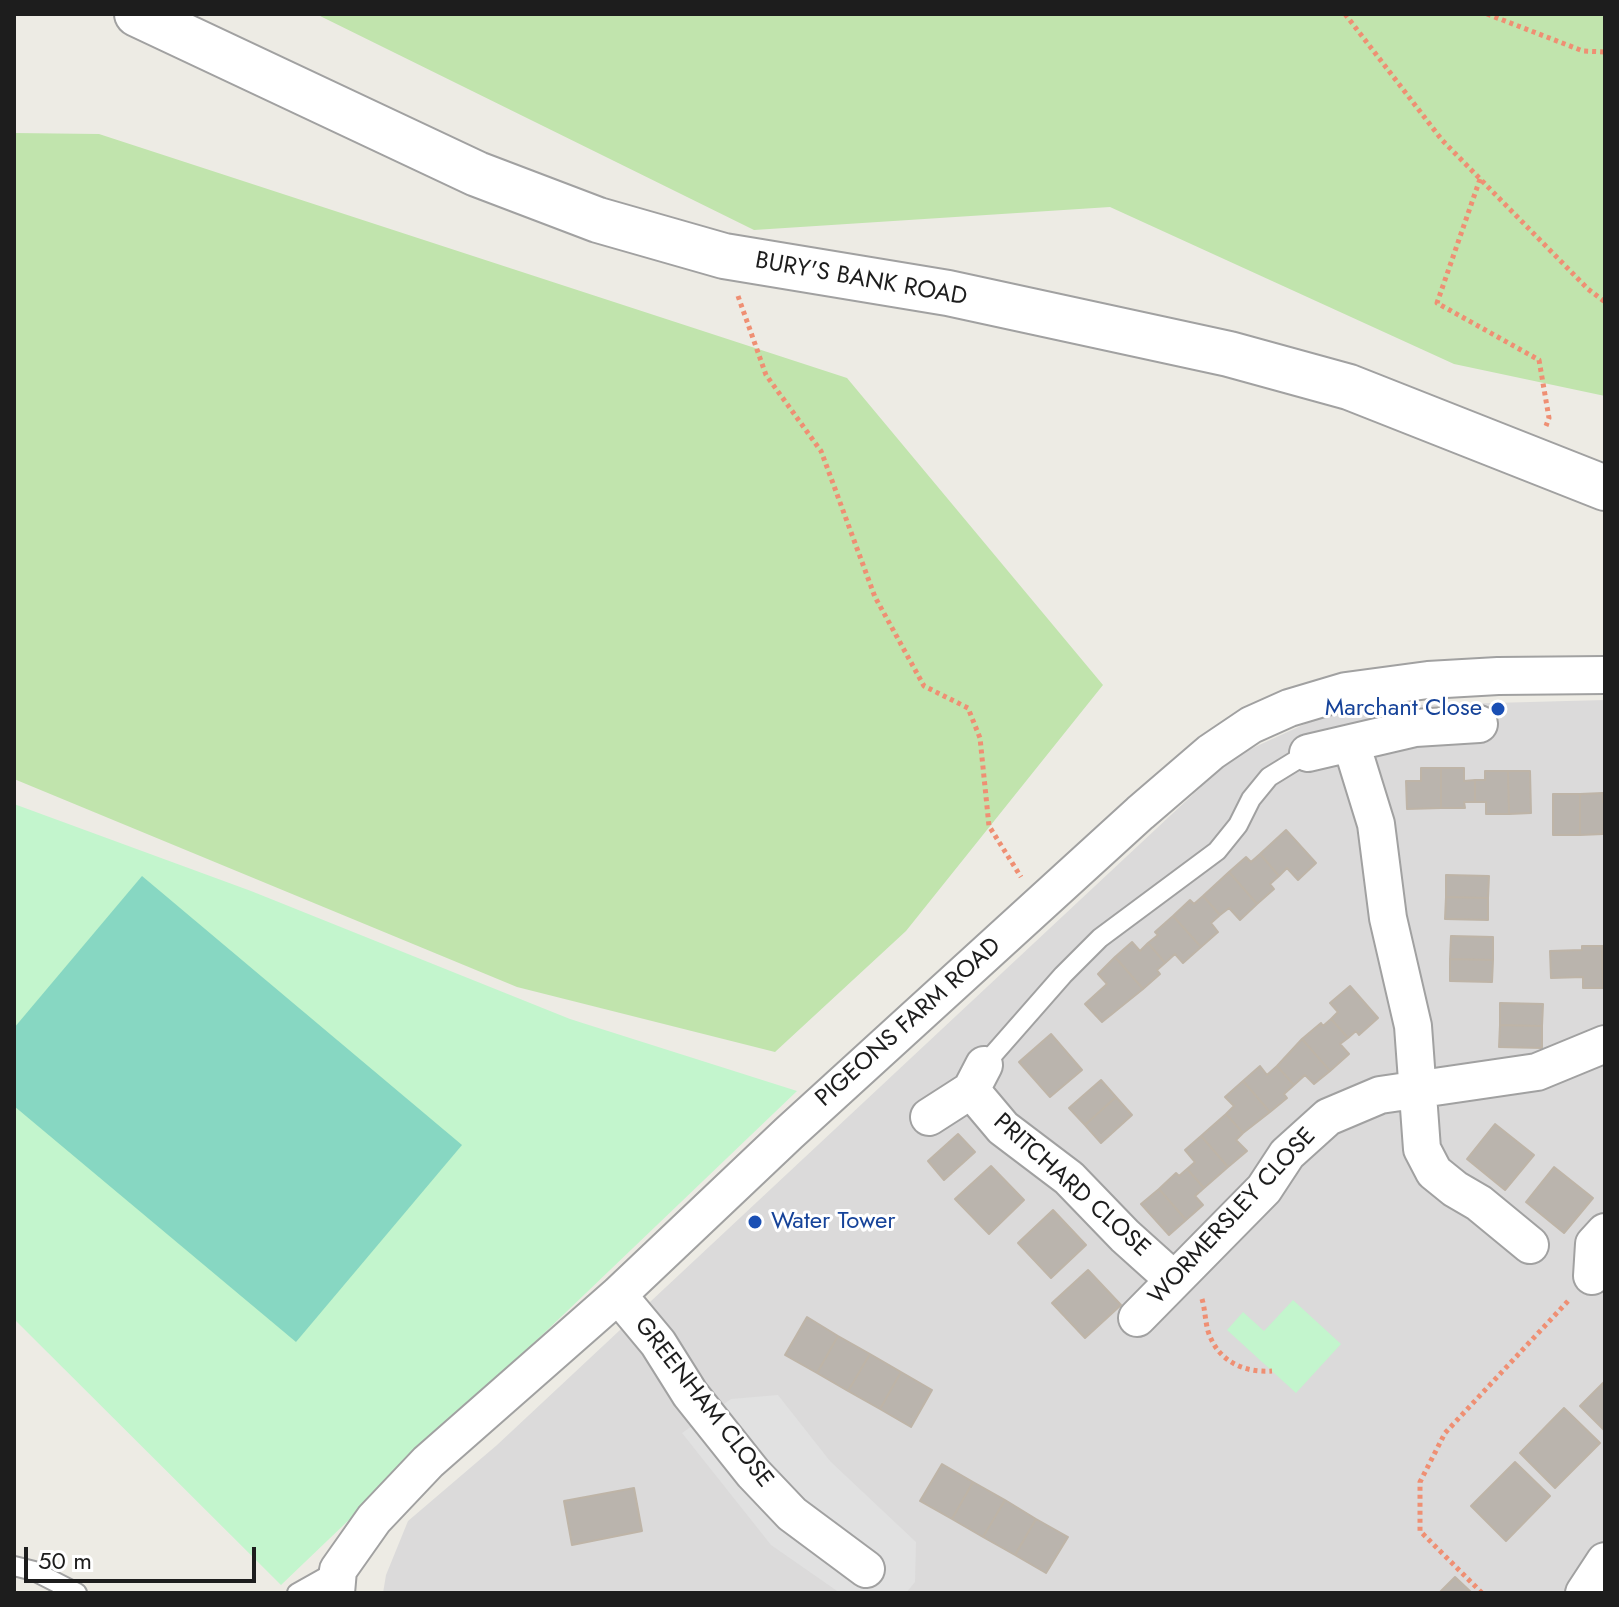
<!DOCTYPE html>
<html>
<head>
<meta charset="utf-8">
<style>
	body { margin:0 }
	#map { position:relative; width:1619px; height:1607px; overflow:hidden; background:#edebe4; font-family:Jost,sans-serif }
	canvas { display:block }
	.frame { position:absolute; inset:0; border:16px solid #1d1d1d; pointer-events:none }
	.scale { position:absolute; left:24px; top:1547px; width:232px; height:36px; box-sizing:border-box; border:4px solid #1d1d1d; border-top:0; padding-left:10px; font-size:24px; line-height:28px; white-space:nowrap; color:#1d1d1d; -webkit-text-stroke:6px #fff; paint-order:stroke }
</style>
</head>
<body>
<div id="map">
<canvas width="1619" height="1607"></canvas>
<div class="frame"></div>
<div class="scale">50 m</div>
</div>
<script>
const ctx = document.querySelector('canvas').getContext('2d');
ctx.lineJoin = 'round';
function paint(path, color) {
  ctx.fillStyle = color;
  ctx.fill(path, 'evenodd');
}
function stroke(path, color, width, dash) {
  ctx.strokeStyle = color;
  ctx.lineWidth = width;
  ctx.lineCap = dash ? 'butt' : 'round';
  ctx.setLineDash(dash || []);
  ctx.stroke(path);
}
function write(font, color, halo, rows, align = 'center') {
  ctx.font = font + ' Jost,sans-serif';
  ctx.lineWidth = 6;
  ctx.setLineDash([]);
  ctx.textBaseline = 'middle';
  ctx.strokeStyle = halo;
  ctx.fillStyle = color;
  for (const [text, x, y, turn = 0] of rows) {
    ctx.save();
    ctx.translate(x, y);
    ctx.rotate((+turn || 0) * Math.PI / 180);
    ctx.textAlign = isNaN(turn) ? turn : align;
    if (halo) ctx.strokeText(text, 0, 0);
    ctx.fillText(text, 0, 0);
    ctx.restore();
  }
}
paint(new Path2D(`
	M1605 700V1593H383L386 1575 408 1521 497 1445 1233 757 1342 707Z`), '#dbdada');
paint(new Path2D(`
	M316 14H1605V396L1454 364 1110 207 754 230Z
	M14 133 99 134 847 378 1103 685 906 931 775 1052 517 987 14 779Z`), '#c1e4ad');
paint(new Path2D(`
	M14 804 251 891 570 1019 797 1091 281 1585 14 1319Z
	M1293 1300 1341 1344 1296 1393 1227 1330 1243 1312 1264 1331Z`), '#c3f5cd');
paint(new Path2D(`
	M142 876 462 1145 296 1342 14 1106V1028Z`), '#87d7c2');
paint(new Path2D(`
	M778 1395 830 1461 916 1542 915 1582 906 1593H840L771 1545 682 1433 731 1399Z`), '#e1e1e1');
const building = new Path2D(`
	M1421 768H1441V808L1407 809 1406 781H1421Z
	M1441 768H1464V781L1475 780V802H1464L1465 808H1441Z
	M1485 771H1508L1509 814H1486V802H1475V780H1485Z
	M1508 771H1530L1531 813 1509 814Z
	M1603 793V802H1605L1603 834 1580 835V794Z
	M1553 794H1580V835H1553Z
	M1286 830 1316 863 1298 880 1287 868 1279 876 1260 854Z
	M1260 854 1279 876 1270 884 1274 889 1257 904 1229 872 1246 857 1251 862Z
	M1229 872 1257 904 1240 920 1229 908 1220 915 1203 896Z
	M1446 875 1489 876 1488 898 1446 897Z
	M1203 896 1220 915 1211 923 1218 932 1201 947 1173 916 1190 900 1194 904Z
	M1446 897 1488 898V920L1445 919Z
	M1173 916 1201 947 1183 963 1175 954 1165 963 1148 943 1158 935 1155 932Z
	M1451 936 1493 937V960L1450 959Z
	M1132 942 1140 951 1148 943 1165 963 1157 970 1160 974 1143 989 1115 957Z
	M1582 946H1602L1603 988H1583V977L1551 978 1550 951 1582 950Z
	M1602 946H1605V988H1603Z
	M1115 957 1143 989 1102 1022 1085 1004 1107 984 1098 974Z
	M1450 959 1493 960 1492 982 1450 981Z
	M1350 986 1378 1018 1359 1035 1356 1031 1348 1038 1331 1019 1338 1012 1330 1003Z
	M1500 1003 1543 1004 1542 1026 1500 1025Z
	M1331 1019 1348 1038 1340 1044 1349 1054 1330 1071 1302 1039 1321 1023 1323 1026Z
	M1500 1025 1542 1026V1048L1499 1047Z
	M1051 1034 1082 1070 1050 1097 1019 1062Z
	M1302 1039 1330 1071 1314 1084 1305 1075 1294 1085 1277 1066Z
	M1260 1066 1267 1075 1277 1066 1294 1085 1284 1094 1287 1098 1270 1112 1243 1081Z
	M1101 1080 1116 1097 1085 1125 1069 1108Z
	M1243 1081 1270 1112 1243 1133 1226 1114 1234 1106 1225 1097Z
	M1116 1097 1132 1115 1101 1143 1085 1125Z
	M1226 1114 1243 1133 1236 1140 1247 1151 1228 1167 1201 1136Z
	M1495 1124 1534 1155 1505 1190 1467 1159Z
	M958 1134 975 1152 944 1180 928 1161Z
	M1201 1136 1228 1167 1204 1188 1187 1169 1195 1162 1185 1150Z
	M991 1166 1024 1200 989 1234 955 1199Z
	M1554 1167 1593 1198 1564 1233 1526 1202Z
	M1187 1169 1204 1188 1195 1196 1203 1205 1186 1220 1159 1189 1176 1173 1179 1176Z
	M1159 1189 1186 1220 1169 1235 1141 1204Z
	M1053 1210 1086 1245 1051 1278 1018 1243Z
	M1088 1270 1121 1305 1085 1338 1052 1303Z
	M807 1317 838 1336 817 1373 785 1355Z
	M838 1336 870 1354 848 1391 817 1373Z
	M870 1354 901 1372 880 1409 848 1391Z
	M901 1372 932 1390 911 1427 880 1409Z
	M1605 1381V1431L1580 1406Z
	M1564 1408 1600 1443 1555 1488 1520 1453Z
	M1515 1462 1550 1496 1506 1541 1471 1506Z
	M942 1464 973 1482 952 1519 920 1501Z
	M973 1482 1005 1500 983 1537 952 1519Z
	M634 1488 642 1531 572 1545 564 1501Z
	M1005 1500 1036 1519 1015 1555 983 1537Z
	M1036 1519 1068 1537 1046 1573 1015 1555Z
	M1455 1577 1472 1593H1439Z`);
paint(building, '#bab4ad');
stroke(building, '#beb4a7', 2);
const service = new Path2D(`
	M984 1065 1063 975 1100 938 1217 851 1238 825 1251 799 1269 777 1308 753
	M14 1566 34 1571 77 1593
	M297 1593 338 1570`);
const minor = new Path2D(`
	M1351 743 1376 824 1388 918 1413 1026 1422 1149 1434 1172 1455 1189 1479 1203 1530 1245
	M1308 753 1415 728 1479 724
	M971 1090 1003 1128 1069 1178 1125 1236 1174 1280
	M929 1117 971 1090 984 1065
	M1592 1276 1594 1244 1605 1232
	M618 1295 658 1343 690 1394 753 1473 792 1514 866 1569
	M1137 1318 1264 1189 1287 1154 1328 1117 1380 1095 1537 1072 1605 1044
	M336 1593 338 1570 374 1519 428 1462 618 1295 789 1133 1140 813 1211 752 1251 725 1289 708 1346 691 1428 680 1498 676 1605 675
	M1584 1593 1605 1561`);
const tertiary = new Path2D(`
	M137 14 477 174 598 220 724 256 948 293 1229 354 1349 387 1605 488`);
stroke(service, '#a1a1a1', 22);
stroke(minor, '#a1a1a1', 40);
stroke(tertiary, '#a1a1a1', 48);
stroke(new Path2D(`
	M1345 14 1442 140 1588 289 1605 302
	M1487 14 1583 51 1605 52
	M1480 179 1437 303 1539 360 1549 418 1546 426
	M738 296 766 375 821 451 875 597 924 686 968 708 980 738 989 826 1021 877
	M1202 1299C1205 1309 1205 1320 1208 1331 1217 1360 1242 1373 1272 1371
	M1482 1593 1420 1531V1482L1445 1433 1569 1300`), '#ef8f73', 5, [4, 4]);
stroke(service, '#fff', 18);
stroke(minor, '#fff', 36);
stroke(tertiary, '#fff', 44);
for (const [x, y, r, color] of [
	[1498,709,8,"#1a4fb4"],
	[755,1222,8,"#1a4fb4"]
]) {
  const dot = new Path2D();
  dot.arc(x, y, r, 0, 2 * Math.PI);
  ctx.fillStyle = color;
  ctx.fill(dot);
  stroke(dot, '#fff', 3);
}
write('24px', '#1d1d1d', '#fff', [
	["BURY'S BANK ROAD",861,280,10],
	["PIGEONS FARM ROAD",909,1023,-42],
	["PRITCHARD CLOSE",1071,1186,42],
	["WORMERSLEY CLOSE",1233,1217,-47],
	["GREENHAM CLOSE",703,1403,52]
]);
write('24px', '#164399', '#fff', [
	["Marchant Close",1482,709],
	["Water Tower",771,1222,"left"]
], 'right');
</script>
</body>
</html>
